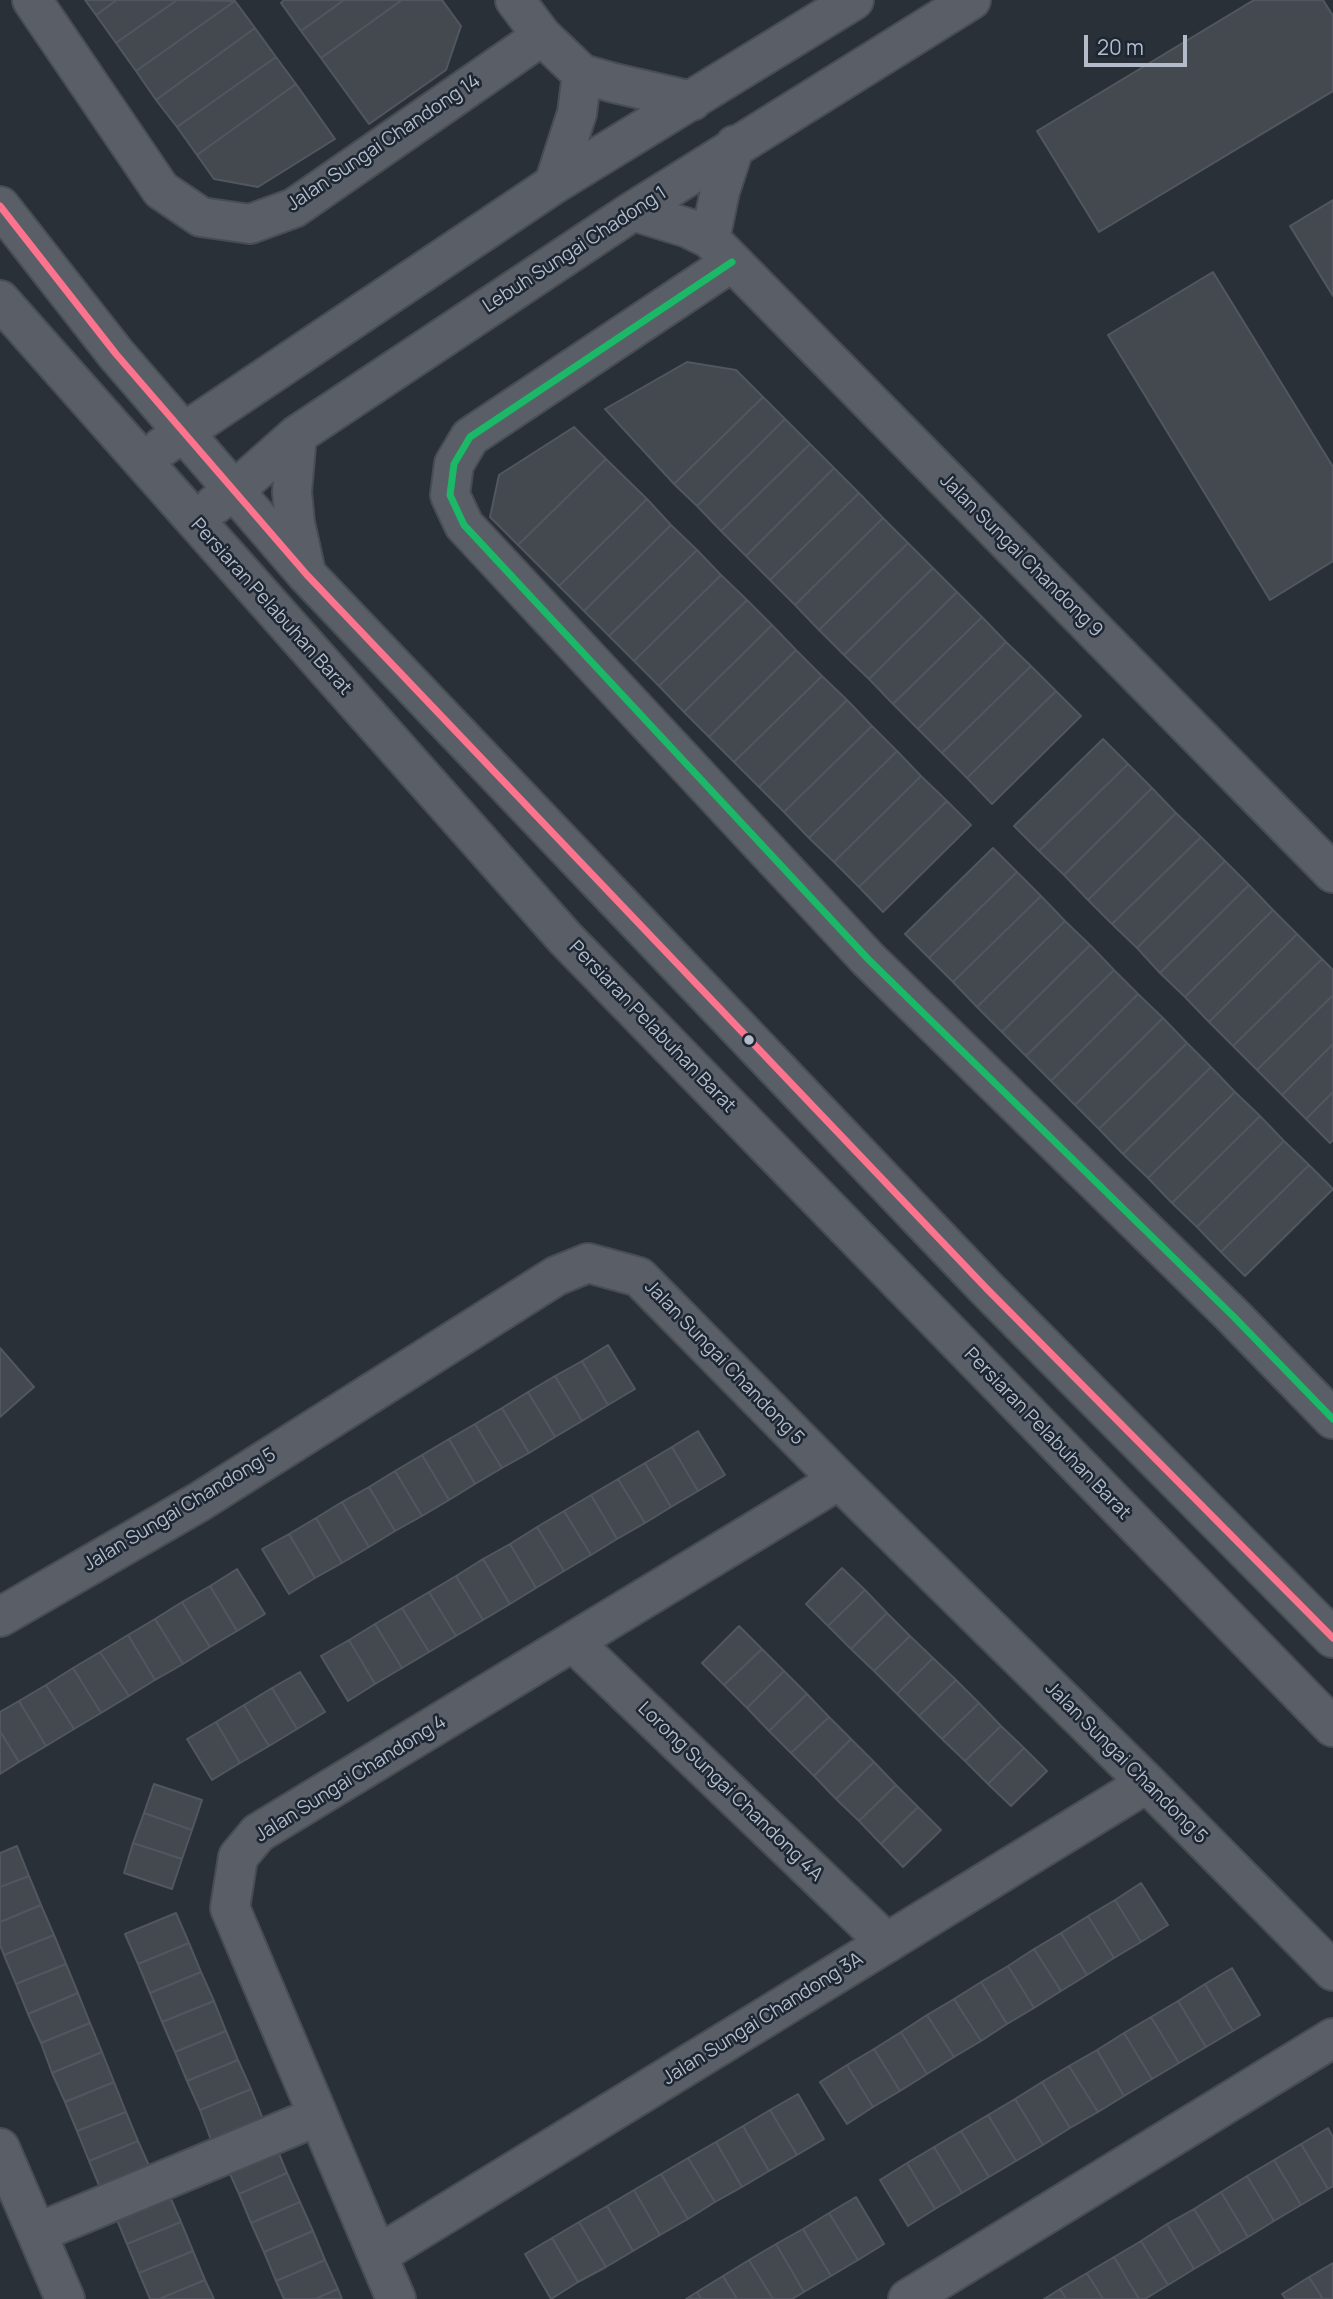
<!DOCTYPE html>
<html>
<head>
<meta charset="utf-8">
<style>
	body { margin:0 }
	#map { position:relative; width:1333px; height:2299px; overflow:hidden; background:#2a3038; font-family:Manrope,sans-serif }
	canvas { display:block }
	.scale { position:absolute; left:1084px; top:35px; width:103px; height:32px; box-sizing:border-box; border:4px solid #b4bcc9; border-top:0; padding-left:9px; font-size:21px; line-height:24px; white-space:nowrap; color:#b4bcc9; -webkit-text-stroke:5px #1d2633; paint-order:stroke }
</style>
</head>
<body>
<div id="map">
<canvas width="1333" height="2299"></canvas>
<div class="scale">20 m</div>
</div>
<script>
const ctx = document.querySelector('canvas').getContext('2d');
ctx.lineJoin = 'round';
function paint(path, color) {
  ctx.fillStyle = color;
  ctx.fill(path, 'evenodd');
}
function stroke(path, color, width, dash) {
  ctx.strokeStyle = color;
  ctx.lineWidth = width;
  ctx.lineCap = dash ? 'butt' : 'round';
  ctx.setLineDash(dash || []);
  ctx.stroke(path);
}
function write(font, color, halo, rows, align = 'center') {
  ctx.font = font + ' Manrope,sans-serif';
  ctx.lineWidth = 5;
  ctx.setLineDash([]);
  ctx.textBaseline = 'middle';
  ctx.strokeStyle = halo;
  ctx.fillStyle = color;
  for (const [text, x, y, turn = 0] of rows) {
    ctx.save();
    ctx.translate(x, y);
    ctx.rotate((+turn || 0) * Math.PI / 180);
    ctx.textAlign = isNaN(turn) ? turn : align;
    if (halo) ctx.strokeText(text, 0, 0);
    ctx.fillText(text, 0, 0);
    ctx.restore();
  }
}
const building = new Path2D(`
	M85 0H117L96 15Z
	M117 0H177L116 43 96 15Z
	M177 0 235 1 136 71 116 43Z
	M284 0H344L301 31 281 3Z
	M344 0H402L321 58 301 31Z
	M402 0H442L461 26 446 70 369 124 321 58Z
	M1254 0H1323L1333 16V91L1099 232 1037 131Z
	M235 1 255 28 156 100 136 71Z
	M255 28 276 57 177 127 156 100Z
	M276 57 296 84 197 155 177 127Z
	M296 84 335 139 258 187 214 179 197 155Z
	M1333 200V296L1290 226Z
	M1213 272 1333 467V561L1270 600 1108 335Z
	M687 362 736 370 763 397 674 484 605 409Z
	M763 397 785 419 697 506 674 484Z
	M785 419 810 444 721 531 697 506Z
	M574 427 606 459 518 545 490 517 499 475Z
	M810 444 834 468 746 556 721 531Z
	M606 459 647 499 559 586 518 545Z
	M834 468 859 493 770 580 746 556Z
	M859 493 883 518 795 605 770 580Z
	M647 499 671 525 584 611 559 586Z
	M883 518 908 543 819 630 795 605Z
	M671 525 697 550 609 636 584 611Z
	M908 543 933 568 844 655 819 630Z
	M697 550 721 575 634 661 609 636Z
	M933 568 957 592 869 679 844 655Z
	M721 575 747 600 659 686 634 661Z
	M957 592 982 617 893 704 869 679Z
	M747 600 772 625 684 712 659 686Z
	M982 617 1006 642 918 729 893 704Z
	M772 625 796 650 709 737 684 712Z
	M1006 642 1031 666 942 753 918 729Z
	M796 650 822 676 734 762 709 737Z
	M1031 666 1056 691 967 778 942 753Z
	M822 676 847 700 759 787 734 762Z
	M1056 691 1081 716 992 804 967 778Z
	M847 700 872 726 784 812 759 787Z
	M872 726 897 751 809 838 784 812Z
	M1103 739 1128 764 1039 851 1014 826Z
	M897 751 921 776 834 862 809 838Z
	M1128 764 1152 788 1064 875 1039 851Z
	M921 776 947 801 859 887 834 862Z
	M1152 788 1176 813 1088 900 1064 875Z
	M947 801 971 825 883 912 859 887Z
	M1176 813 1201 837 1112 924 1088 900Z
	M1201 837 1225 861 1137 948 1112 924Z
	M993 848 1017 872 929 958 905 934Z
	M1225 861 1249 885 1160 973 1137 948Z
	M1017 872 1041 896 953 982 929 958Z
	M1249 885 1273 910 1185 997 1160 973Z
	M1041 896 1065 921 977 1007 953 982Z
	M1273 910 1297 934 1209 1022 1185 997Z
	M1065 921 1090 945 1002 1032 977 1007Z
	M1297 934 1322 959 1233 1046 1209 1022Z
	M1090 945 1114 970 1026 1056 1002 1032Z
	M1322 959 1333 970V995L1257 1070 1233 1046Z
	M1114 970 1138 994 1051 1081 1026 1056Z
	M1138 994 1163 1018 1075 1105 1051 1081Z
	M1333 995V1044L1282 1095 1257 1070Z
	M1163 1018 1187 1043 1099 1129 1075 1105Z
	M1187 1043 1211 1067 1123 1154 1099 1129Z
	M1333 1044V1092L1306 1119 1282 1095Z
	M1211 1067 1235 1092 1148 1178 1123 1154Z
	M1235 1092 1260 1116 1172 1203 1148 1178Z
	M1333 1092V1140L1330 1143 1306 1119Z
	M1260 1116 1284 1141 1197 1227 1172 1203Z
	M1284 1141 1309 1165 1221 1252 1197 1227Z
	M1309 1165 1333 1189 1245 1276 1221 1252Z
	M608 1345 635 1389 608 1405 582 1361Z
	M0 1348 34 1387 0 1417Z
	M582 1361 608 1405 582 1421 555 1376Z
	M555 1376 582 1421 555 1437 528 1392Z
	M528 1392 555 1437 529 1453 502 1408Z
	M502 1408 529 1453 502 1468 475 1424Z
	M475 1424 502 1468 475 1484 449 1439Z
	M698 1431 725 1475 698 1491 672 1447Z
	M449 1439 475 1484 449 1500 422 1455Z
	M672 1447 698 1491 671 1507 645 1463Z
	M422 1455 449 1500 422 1516 395 1471Z
	M645 1463 671 1507 645 1523 618 1479Z
	M395 1471 422 1516 395 1531 369 1487Z
	M618 1479 645 1523 617 1539 591 1495Z
	M369 1487 395 1531 369 1547 342 1502Z
	M591 1495 617 1539 591 1555 564 1511Z
	M342 1502 369 1547 342 1563 316 1518Z
	M564 1511 591 1555 564 1571 537 1527Z
	M316 1518 342 1563 315 1578 289 1534Z
	M537 1527 564 1571 536 1588 510 1544Z
	M289 1534 315 1578 289 1594 262 1549Z
	M510 1544 536 1588 510 1604 483 1559Z
	M483 1559 510 1604 483 1620 456 1576Z
	M842 1568 865 1590 828 1626 806 1604Z
	M237 1569 265 1614 237 1631 210 1586Z
	M456 1576 483 1620 456 1636 429 1592Z
	M210 1586 237 1631 210 1647 182 1602Z
	M865 1590 887 1613 851 1649 828 1626Z
	M429 1592 456 1636 429 1652 402 1608Z
	M182 1602 210 1647 183 1664 155 1619Z
	M402 1608 429 1652 402 1668 375 1624Z
	M887 1613 910 1636 874 1671 851 1649Z
	M155 1619 183 1664 155 1680 128 1635Z
	M375 1624 402 1668 375 1684 349 1640Z
	M739 1626 762 1649 724 1685 702 1663Z
	M128 1635 155 1680 129 1696 100 1652Z
	M910 1636 933 1658 897 1694 874 1671Z
	M349 1640 375 1684 348 1701 321 1656Z
	M762 1649 784 1671 747 1708 724 1685Z
	M100 1652 129 1696 101 1713 73 1668Z
	M933 1658 956 1680 919 1716 897 1694Z
	M73 1668 101 1713 74 1729 46 1685Z
	M784 1671 807 1694 769 1731 747 1708Z
	M300 1672 325 1712 297 1729 272 1688Z
	M956 1680 979 1703 942 1739 919 1716Z
	M46 1685 74 1729 46 1746 19 1701Z
	M272 1688 297 1729 269 1746 244 1705Z
	M807 1694 829 1717 791 1753 769 1731Z
	M19 1701 46 1746 19 1762 0 1731V1712Z
	M979 1703 1001 1726 965 1761 942 1739Z
	M244 1705 269 1746 240 1763 216 1722Z
	M829 1717 851 1739 814 1776 791 1753Z
	M216 1722 240 1763 212 1780 187 1739Z
	M1001 1726 1024 1748 988 1784 965 1761Z
	M0 1731 19 1762 0 1774Z
	M851 1739 874 1762 836 1799 814 1776Z
	M1024 1748 1047 1771 1011 1806 988 1784Z
	M874 1762 896 1785 859 1821 836 1799Z
	M154 1784 202 1800 192 1830 144 1813Z
	M896 1785 918 1807 881 1844 859 1821Z
	M918 1807 941 1830 903 1867 881 1844Z
	M144 1813 192 1830 182 1859 133 1843Z
	M133 1843 182 1859 172 1889 124 1873Z
	M17 1846 29 1876 0 1887V1853Z
	M29 1876 41 1905 0 1922V1887Z
	M1141 1883 1168 1925 1141 1942 1115 1900Z
	M1115 1900 1141 1942 1114 1958 1088 1916Z
	M41 1905 54 1935 4 1955 0 1945V1922Z
	M176 1913 189 1943 138 1964 125 1934Z
	M1088 1916 1114 1958 1087 1975 1061 1933Z
	M1061 1933 1087 1975 1061 1991 1034 1949Z
	M54 1935 66 1964 16 1984 4 1955Z
	M189 1943 201 1972 150 1993 138 1964Z
	M1034 1949 1061 1991 1034 2008 1008 1966Z
	M66 1964 78 1993 28 2014 16 1984Z
	M1008 1966 1034 2008 1007 2024 981 1982Z
	M1232 1968 1260 2015 1233 2031 1205 1984Z
	M201 1972 214 2001 162 2022 150 1993Z
	M981 1982 1007 2024 981 2041 954 1999Z
	M1205 1984 1233 2031 1206 2047 1178 2001Z
	M78 1993 90 2023 41 2043 28 2014Z
	M954 1999 981 2041 954 2057 927 2015Z
	M214 2001 226 2031 175 2052 162 2022Z
	M1178 2001 1206 2047 1179 2063 1151 2017Z
	M927 2015 954 2057 927 2074 901 2032Z
	M1151 2017 1179 2063 1152 2079 1124 2033Z
	M90 2023 102 2052 52 2073 41 2043Z
	M226 2031 238 2060 187 2081 175 2052Z
	M901 2032 927 2074 900 2091 874 2049Z
	M1124 2033 1152 2079 1124 2096 1097 2050Z
	M874 2049 900 2091 873 2107 847 2065Z
	M1097 2050 1124 2096 1098 2112 1069 2066Z
	M102 2052 114 2082 65 2102 52 2073Z
	M238 2060 251 2089 200 2110 187 2081Z
	M847 2065 873 2107 847 2124 820 2082Z
	M1069 2066 1098 2112 1070 2128 1042 2082Z
	M114 2082 126 2112 77 2131 65 2102Z
	M1042 2082 1070 2128 1043 2145 1015 2099Z
	M251 2089 263 2119 211 2140 200 2110Z
	M798 2094 824 2139 797 2155 770 2110Z
	M1015 2099 1043 2145 1016 2161 988 2115Z
	M770 2110 797 2155 769 2171 743 2126Z
	M126 2112 138 2141 89 2161 77 2131Z
	M988 2115 1016 2161 989 2177 961 2131Z
	M743 2126 769 2171 742 2187 716 2142Z
	M1328 2128 1333 2137V2186L1328 2189 1301 2144Z
	M961 2131 989 2177 962 2193 934 2147Z
	M138 2141 151 2170 101 2190 89 2161Z
	M716 2142 742 2187 715 2202 688 2158Z
	M275 2144 287 2173 239 2194 226 2165Z
	M1301 2144 1328 2189 1301 2205 1274 2160Z
	M934 2147 962 2193 935 2209 907 2163Z
	M688 2158 715 2202 688 2219 661 2174Z
	M1274 2160 1301 2205 1274 2221 1247 2176Z
	M907 2163 935 2209 908 2226 880 2180Z
	M287 2173 300 2202 251 2223 239 2194Z
	M661 2174 688 2219 660 2235 634 2190Z
	M1247 2176 1274 2221 1248 2237 1221 2192Z
	M634 2190 660 2235 633 2251 607 2206Z
	M168 2192 181 2222 127 2244 115 2215Z
	M1221 2192 1248 2237 1221 2253 1194 2209Z
	M856 2197 884 2244 858 2260 829 2213Z
	M300 2202 313 2231 264 2252 251 2223Z
	M607 2206 633 2251 606 2267 579 2222Z
	M1194 2209 1221 2253 1194 2269 1167 2224Z
	M829 2213 858 2260 831 2276 803 2229Z
	M181 2222 193 2251 139 2273 127 2244Z
	M579 2222 606 2267 578 2282 552 2238Z
	M1167 2224 1194 2269 1168 2285 1141 2241Z
	M803 2229 831 2276 804 2292 776 2244Z
	M313 2231 325 2260 276 2281 264 2252Z
	M552 2238 578 2282 551 2299 525 2254Z
	M1141 2241 1168 2285 1145 2299H1139L1114 2257Z
	M776 2244 804 2292 792 2299H773L749 2260Z
	M193 2251 205 2280 159 2299H150L139 2273Z
	M1114 2257 1139 2299H1103L1087 2273Z
	M325 2260 338 2289 315 2299H284L276 2281Z
	M749 2260 773 2299H737L723 2276Z
	M1333 2263V2299H1323L1309 2277Z
	M1087 2273 1103 2299H1066L1060 2289Z
	M723 2276 737 2299H701L697 2292Z
	M1309 2277 1323 2299H1286L1282 2294Z
	M205 2280 214 2299H159Z
	M338 2289 342 2299H315Z
	M1060 2289 1066 2299H1044Z
	M697 2292 701 2299H686Z`);
paint(building, '#444950');
stroke(building, '#52575f', 2);
const minor = new Path2D(`
	M32 0 161 190 201 217 250 224 294 208 542 36
	M515 0 542 36 582 74 614 83 692 101
	M554 184 577 113 582 74
	M0 206 116 354 307 575 987 1289 1333 1638
	M633 211 688 228 710 239 1333 873
	M710 239 720 191 735 145
	M732 262 470 437 454 464 450 495 464 525 868 959 1234 1317 1333 1419
	M0 300 565 938 1333 1727
	M297 435 292 492 295 523 305 568
	M162 447 554 184 854 0
	M214 505 235 490 297 435 633 211 971 0
	M0 1617 199 1502 556 1276 588 1263 639 1277 839 1480 1147 1783 1333 1971
	M573 1642 887 1943
	M0 2148 65 2299
	M37 2233 318 2116
	M378 2255 1147 1783
	M396 2299 230 1908 238 1857 258 1833 839 1480
	M908 2299 1333 2038`);
stroke(minor, '#484c53', 42);
stroke(minor, '#5a5e66', 38);
stroke(new Path2D(`
	M0 206 116 354 307 575 987 1289 1333 1638`), '#fc738d', 7);
stroke(new Path2D(`
	M732 262 470 437 454 464 450 495 464 525 868 959 1234 1317 1333 1419`), '#1ab867', 7);
for (const [x, y, r, color] of [
	[749,1040,6,"#b4bcc9"]
]) {
  const dot = new Path2D();
  dot.arc(x, y, r, 0, 2 * Math.PI);
  ctx.fillStyle = color;
  ctx.fill(dot);
  stroke(dot, '#1d2633', 2.5);
}
write('19px', '#b4bcc9', '#1d2633', [
	["Jalan Sungai Chandong 14",384,143,-34],
	["Lebuh Sungai Chadong 1",575,250,-33],
	["Jalan Sungai Chandong 9",1021,556,45],
	["Persiaran Pelabuhan Barat",271,607,48],
	["Persiaran Pelabuhan Barat",652,1027,46],
	["Jalan Sungai Chandong 5",724,1363,46],
	["Persiaran Pelabuhan Barat",1047,1434,46],
	["Jalan Sungai Chandong 5",180,1510,-31],
	["Jalan Sungai Chandong 5",1126,1763,45],
	["Jalan Sungai Chandong 4",351,1779,-32],
	["Lorong Sungai Chandong 4A",730,1792,44],
	["Jalan Sungai Chandong 3A",763,2019,-32]
]);
</script>
</body>
</html>
